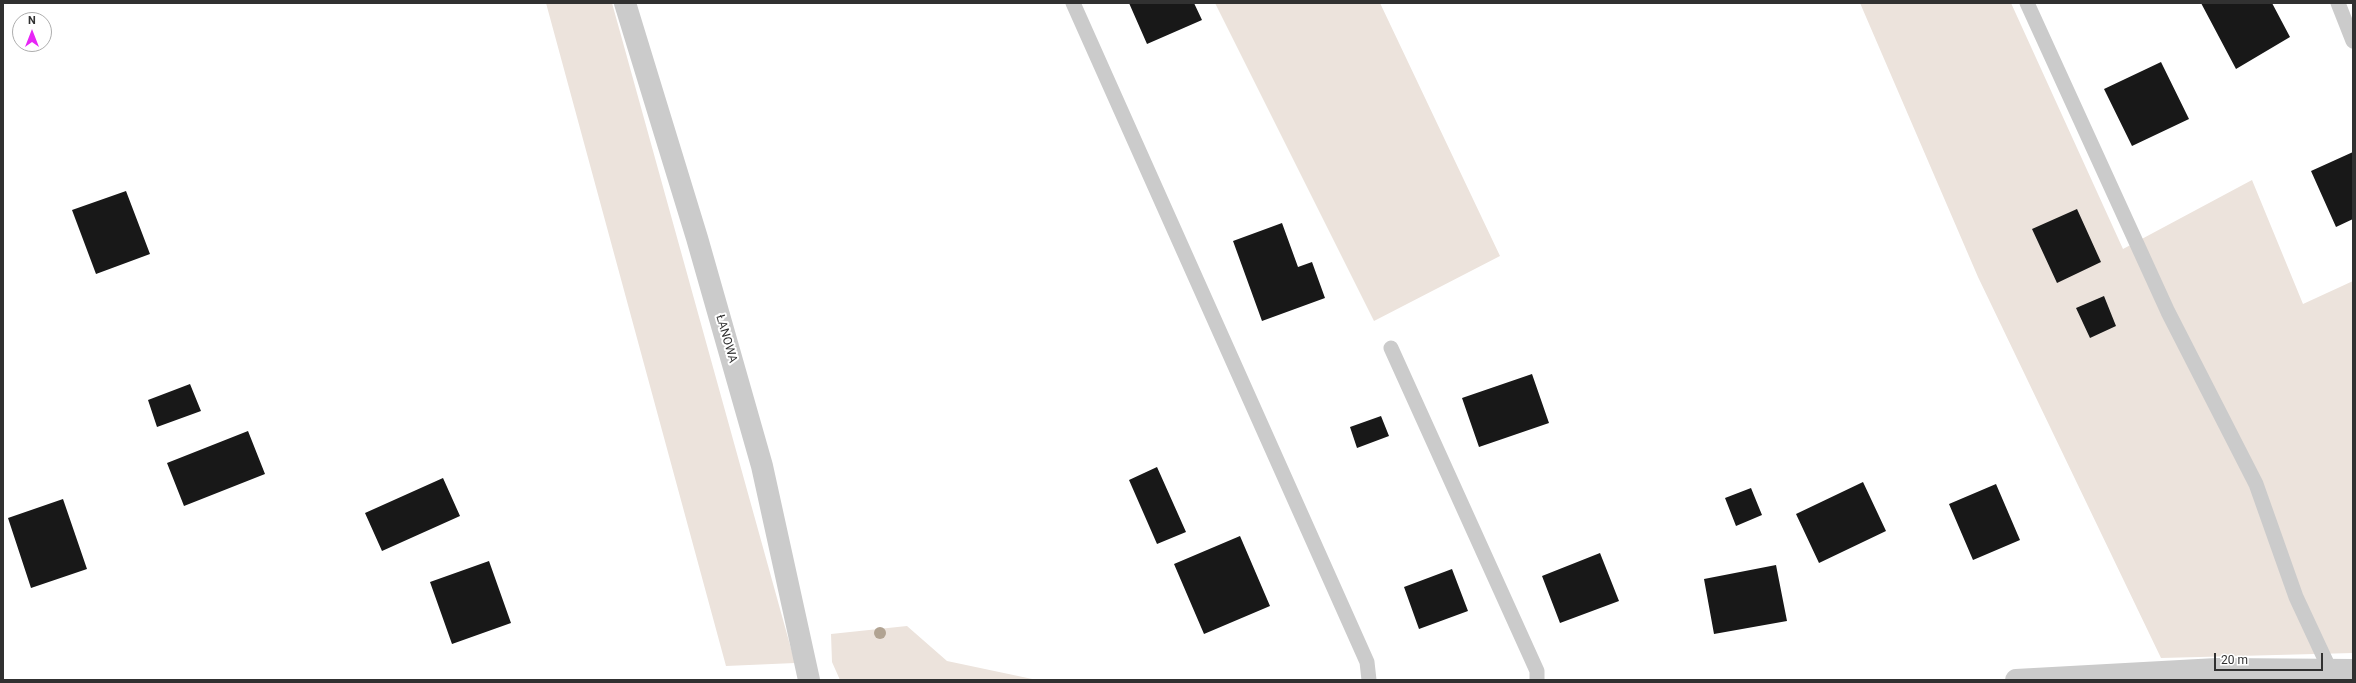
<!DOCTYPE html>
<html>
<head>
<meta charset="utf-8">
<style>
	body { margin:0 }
	#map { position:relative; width:2356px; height:683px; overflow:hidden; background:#fff; font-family:Roboto,sans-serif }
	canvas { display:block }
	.frame { position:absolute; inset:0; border:4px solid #313131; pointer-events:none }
	.north { position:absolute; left:12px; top:12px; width:40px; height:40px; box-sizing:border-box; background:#fff; border:1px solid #adadad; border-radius:50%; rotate:0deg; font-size:11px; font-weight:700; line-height:16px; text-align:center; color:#313131 }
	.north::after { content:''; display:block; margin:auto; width:14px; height:18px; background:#e726f6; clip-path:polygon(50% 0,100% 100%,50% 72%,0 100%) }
	.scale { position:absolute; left:2214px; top:653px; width:109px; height:18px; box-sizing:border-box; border:2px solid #313131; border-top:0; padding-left:5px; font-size:12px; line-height:14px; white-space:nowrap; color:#313131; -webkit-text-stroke:3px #fff; paint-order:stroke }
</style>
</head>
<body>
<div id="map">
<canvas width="2356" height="683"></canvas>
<div class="frame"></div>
<div class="north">N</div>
<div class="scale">20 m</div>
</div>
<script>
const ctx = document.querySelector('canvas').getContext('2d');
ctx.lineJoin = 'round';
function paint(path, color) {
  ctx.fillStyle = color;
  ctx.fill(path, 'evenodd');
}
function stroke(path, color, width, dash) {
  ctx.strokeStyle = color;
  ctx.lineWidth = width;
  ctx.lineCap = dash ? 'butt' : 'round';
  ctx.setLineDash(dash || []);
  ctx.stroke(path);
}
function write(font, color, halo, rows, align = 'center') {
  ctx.font = font + ' Roboto,sans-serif';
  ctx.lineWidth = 4;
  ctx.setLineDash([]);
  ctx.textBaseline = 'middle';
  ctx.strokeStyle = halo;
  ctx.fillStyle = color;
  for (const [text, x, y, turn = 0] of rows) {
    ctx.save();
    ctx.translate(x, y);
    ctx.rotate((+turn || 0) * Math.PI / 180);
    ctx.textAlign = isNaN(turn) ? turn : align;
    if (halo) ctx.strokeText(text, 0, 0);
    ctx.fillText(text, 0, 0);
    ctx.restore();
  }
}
paint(new Path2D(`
	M546 3H612L795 663 726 666Z
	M1215 3H1380L1500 256 1374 321Z
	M1860 3H2011L2123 249 2252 180 2303 304 2353 281V653L2161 658 1978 277Z
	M907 626 947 661 1037 680H840L832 662 831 634Z`), '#ece3dc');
paint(new Path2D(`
	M1129 3H1194L1202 20 1147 44Z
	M2201 3H2272L2290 37 2236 69Z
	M2161 62 2189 119 2132 146 2104 89Z
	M2353 152V219L2336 227 2311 171Z
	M126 191 150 254 96 274 72 210Z
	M2077 209 2101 262 2057 283 2032 229Z
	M1282 223 1298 267 1312 262 1325 298 1262 321 1233 241Z
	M2104 296 2116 326 2090 338 2076 308Z
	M1532 374 1549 423 1479 447 1462 398Z
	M190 384 201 411 157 427 148 400Z
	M1381 416 1389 436 1357 448 1350 427Z
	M248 431 265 474 184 506 167 463Z
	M1157 467 1186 532 1157 544 1129 480Z
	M443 478 460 516 382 551 365 513Z
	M1863 482 1886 531 1819 563 1796 514Z
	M1996 484 2020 540 1973 560 1949 504Z
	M1751 488 1762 515 1736 526 1725 498Z
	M63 499 87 569 31 588 8 518Z
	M1240 536 1270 606 1204 634 1174 564Z
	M1600 553 1619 601 1560 623 1542 576Z
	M489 561 511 623 452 644 430 582Z
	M1776 565 1787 621 1714 634 1704 579Z
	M1452 569 1468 611 1419 629 1404 587Z`), '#181818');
stroke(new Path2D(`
	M1073 3 1367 662 1369 680
	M2027 3 2168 312 2256 484 2296 597 2330 670
	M2338 3 2353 41
	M1391 348 1537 671V680`), '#cbcbcb', 15);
stroke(new Path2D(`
	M625 3 697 238 762 466 809 680
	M2016 680 2217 669 2353 670`), '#cbcbcb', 22);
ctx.fillStyle = '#b1a392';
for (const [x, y] of [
	[880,633]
]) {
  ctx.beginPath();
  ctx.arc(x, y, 6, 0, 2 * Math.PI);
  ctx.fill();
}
write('12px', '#313131', '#fff', [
	["ŁANOWA",726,339,74]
]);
</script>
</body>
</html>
